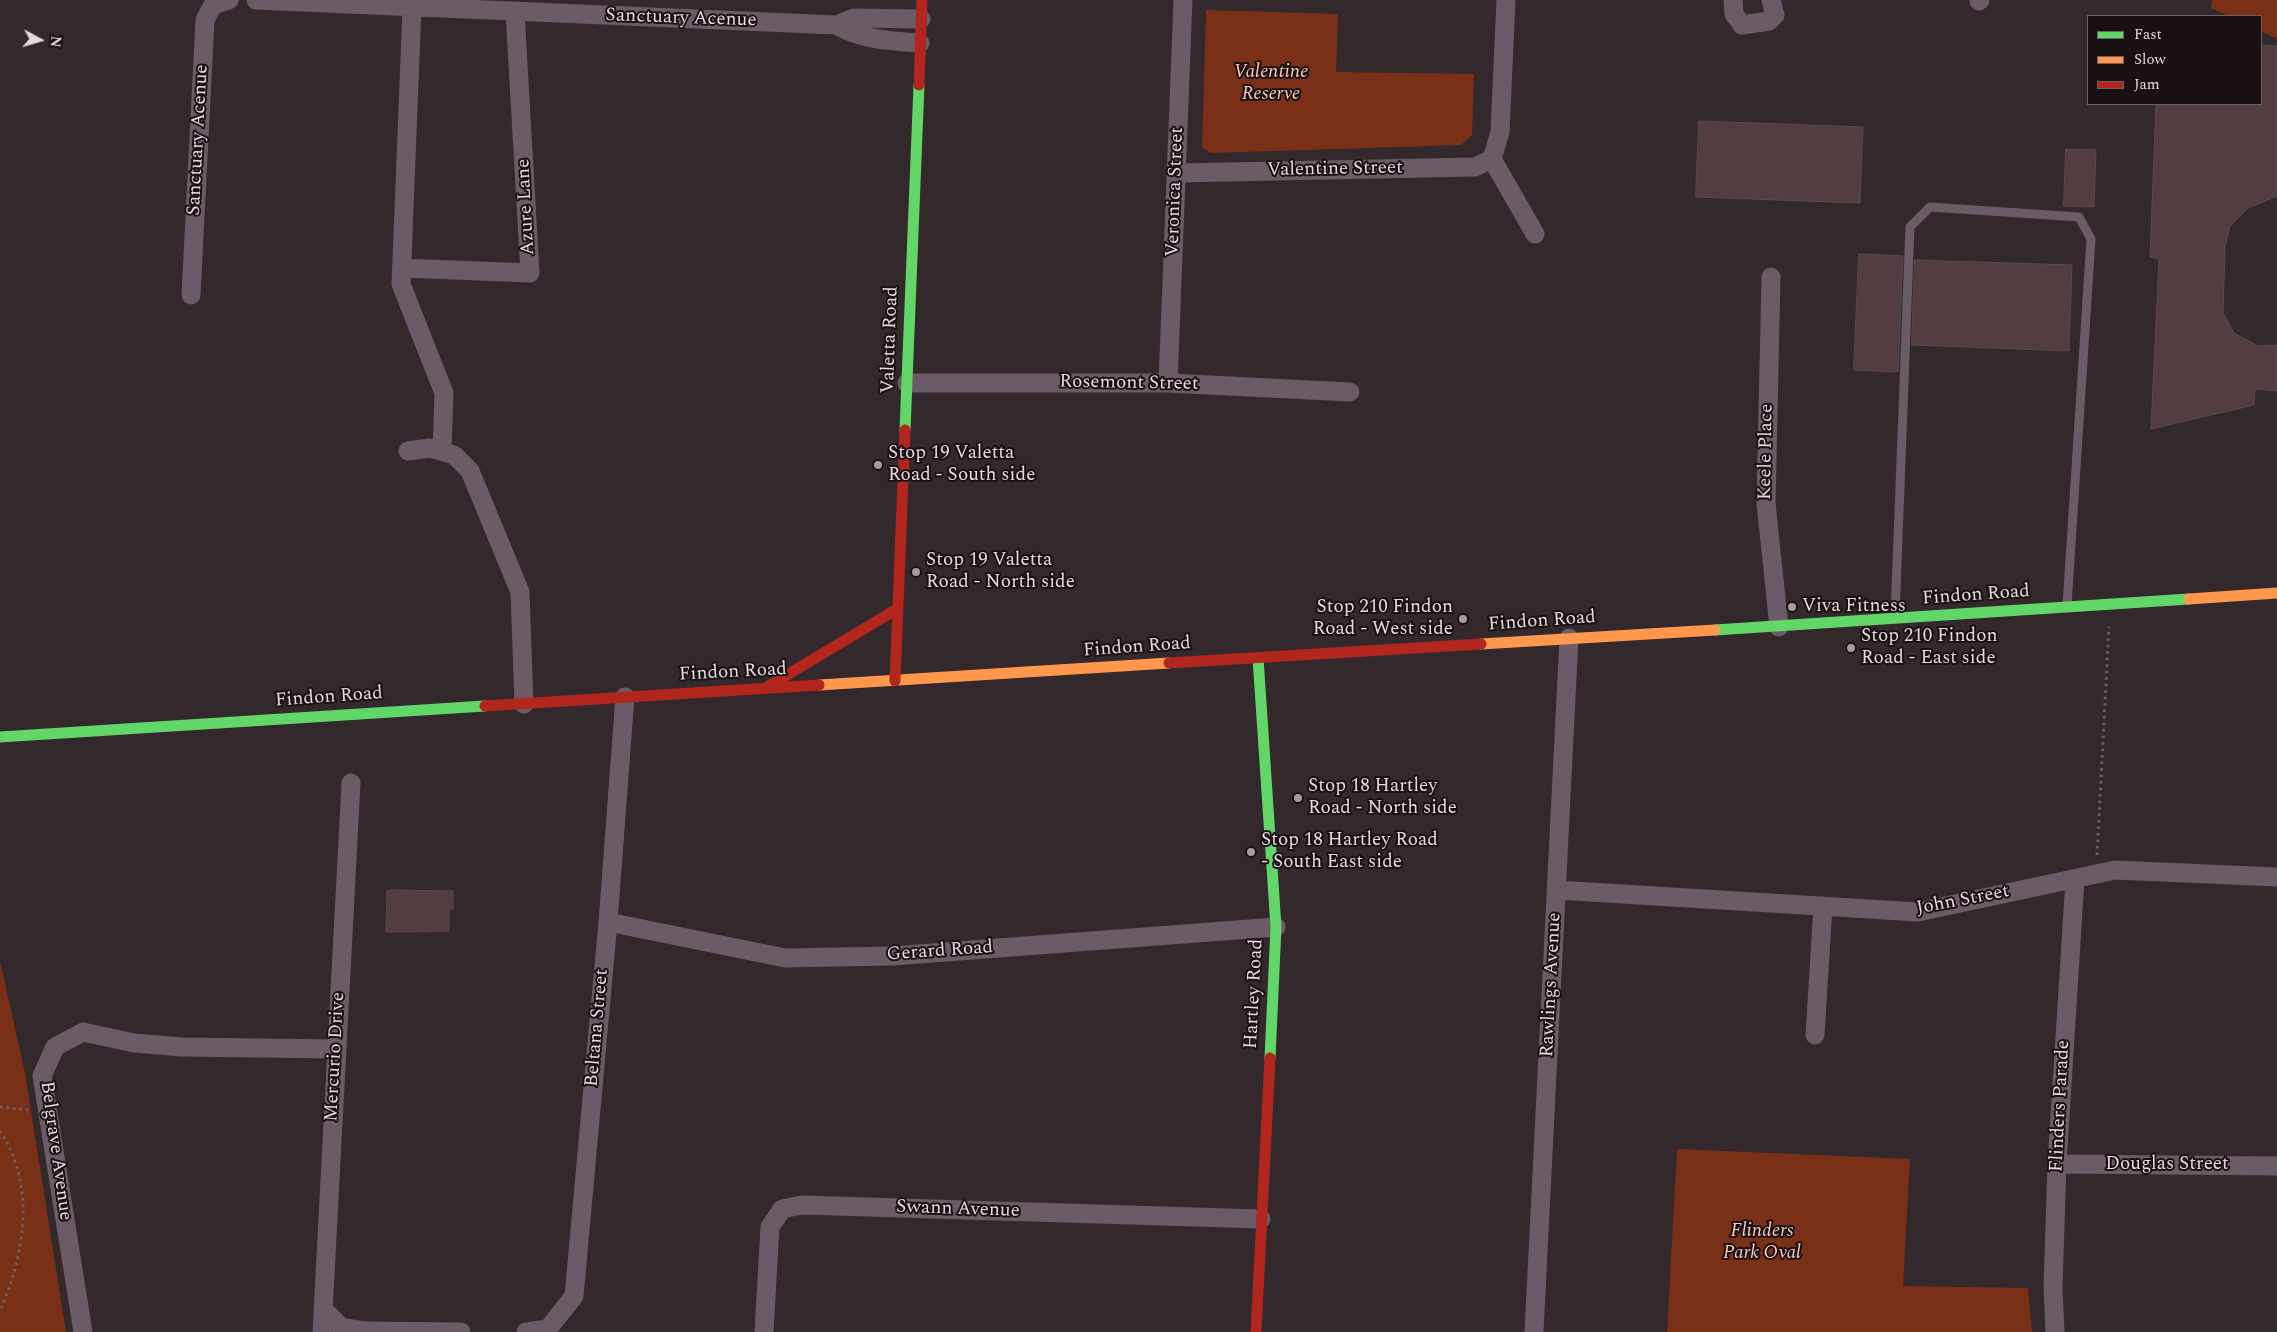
<!DOCTYPE html>
<style>
body{margin:0}
#map{position:relative;width:2277px;height:1332px;overflow:hidden;background:#33282c;font-family:Spectral,serif}
canvas{display:block}
.legend{position:absolute;left:2087px;top:15px;width:175px;height:90px;box-sizing:border-box;background:#191013;border:1px solid #6c6064;margin:0;padding:6px 9px;list-style:none;font-size:15px;color:#e8d9de}
.legend li{display:flex;align-items:center;gap:10px;height:25px}
.legend b{width:25px;border:1px solid #6c6064}
.north{position:absolute;left:15px;top:15px;width:50px;height:50px;-webkit-text-stroke:4px #191013;paint-order:stroke;rotate:96deg;font-size:14px;font-weight:700;line-height:20px;text-align:center;color:#e8d9de}
.north::after{content:'';display:block;margin:auto;width:18px;height:22px;background:#e8d9de;clip-path:polygon(50% 0,100% 100%,50% 72%,0 100%)}
</style>
<div id="map">
<canvas width="2277" height="1332"></canvas>
<ul class="legend">
<li><b style="height:6px;background:#63d668"></b>Fast</li>
<li><b style="height:6px;background:#ff974d"></b>Slow</li>
<li><b style="height:6px;background:#b3261e"></b>Jam</li>
</ul>
<div class="north">N</div>
</div>
<script>
const g = document.querySelector('canvas').getContext('2d');
g.lineJoin = 'round';
function paint(path, color) { g.fillStyle = color; g.fill(path, 'evenodd'); }
function trace(path, color, width, dash) { g.strokeStyle = color; g.lineWidth = width; g.lineCap = dash ? 'butt' : 'round'; g.setLineDash(dash || []); g.stroke(path); }
function write(font, color, halo, rows, align = 'center') {
  g.font = font + ' Spectral,serif'; g.lineWidth = 4; g.setLineDash([]); g.textBaseline = 'middle'; g.strokeStyle = halo; g.fillStyle = color; for (const [text, x, y, turn = 0] of rows) {
    g.save(); g.translate(x, y); g.rotate((+turn || 0) * Math.PI / 180); g.textAlign = isNaN(turn) ? turn : align; if (halo) g.strokeText(text, 0, 0); g.fillText(text, 0, 0); g.restore();
  }
}
paint(new Path2D(`
 M2212,0h65v39l-16,-8v-15h-32l-18,-8z
 M1206,10l132,4 -2,58 138,2 -2,61 -11,10 -250,8 -9,-6z
 M0,961l25,112 41,259h-66z
 M1677,1149l233,10 -7,127 125,2 4,44h-365z`), '#793017');
const building = new Path2D(`
 M2261,45l16,1v150l-29,12 -18,18 -5,21 -2,66 11,20 24,13 19,-1v46l-22,-2 -1,16 -103,24 8,-170 -9,-2 6,-153h105z
 M1699,121l164,6 -3,76 -164,-6z
 M2066,149l30,1 -2,57 -30,-1z
 M1859,254l44,2 -5,116 -44,-2z
 M1915,260l157,5 -3,86 -157,-6z
 M392,890l61,1v18h-4v22l-63,1 1,-41z`);
paint(building, '#533d41');
trace(building, '#574c4f', 1);
trace(new Path2D(`
 M2097,855l12,-228
 M0,1107l28,3
 M0,1131c36,55 25,122 0,180`), '#6c6068', 3, [2.5, 4]);
trace(new Path2D(`
 M1895,616l15,-389 20,-20 149,10 12,22 -24,366`), '#6a5b67', 9);
trace(new Path2D(`
 M256,0l580,25 18,-7 67,1
 M1506,0l-6,132 -8,27 43,75
 M1733,0l1,14 8,11 27,-4 6,-6 -4,-15
 M1979,1l1,-1
 M412,8l-11,276 43,109 -2,58
 M836,25c26,15 54,16 84,18
 M1177,173l298,-6 17,-8
 M402,268l128,5 -15,-261
 M1771,277l-5,226 13,124
 M191,295l14,-275 8,-15 16,-5
 M907,383h261l182,9
 M1168,383l15,-383
 M408,451l22,-3 24,7 16,16 50,121 4,112
 M1557,890l361,22 197,-42 162,7
 M608,922l177,36 108,-2 383,-29
 M1815,1035l8,-129
 M2057,1164l220,2
 M325,1311l16,16 24,4 96,1
 M83,1332l-41,-256 13,-29 28,-15 51,11 48,4 155,2
 M322,1332l29,-549
 M526,1332l22,-3 26,-33 34,-374 17,-225
 M764,1332l6,-105 12,-18 20,-4 459,14
 M1534,1332l35,-694
 M2055,1332l-2,-45 4,-123 18,-285`), '#6a5b67', 19);
trace(new Path2D(`
 M905,430l14,-345
 M1715,630l474,-31
 M1258,658l18,269 -6,131
 M0,737l485,-31`), '#63d668', 11);
trace(new Path2D(`
 M2189,599l88,-6
 M1481,644l234,-14
 M819,685l350,-22`), '#ff974d', 11);
trace(new Path2D(`
 M919,85l3,-85
 M1169,663l312,-19
 M895,681l10,-251
 M767,687l130,-78
 M485,706l334,-21
 M1256,1332l14,-274`), '#b3261e', 11);
for (const [x, y, r, color] of [
 [878,465,5,"#a99ba0"],
 [916,572,5,"#a99ba0"],
 [1792,607,5,"#a99ba0"],
 [1463,619,5,"#a99ba0"],
 [1851,648,5,"#a99ba0"],
 [1298,798,5,"#a99ba0"],
 [1251,852,5,"#a99ba0"]
]) { const dot = new Path2D(); dot.arc(x, y, r, 0, 2 * Math.PI); g.fillStyle = color; g.fill(dot); trace(dot, '#191013', 2); }
write('19px', '#e8d9de', '#191013', [
 ["Sanctuary Acenue",681,19,2],
 ["Sanctuary Acenue",199,140,-87],
 ["Valentine Street",1335,170,-1],
 ["Veronica Street",1176,192,-88],
 ["Azure Lane",527,207,-93],
 ["Valetta Road",891,340,-88],
 ["Rosemont Street",1129,384,1],
 ["Keele Place",1767,452,-89],
 ["Findon Road",1976,596,-4],
 ["Findon Road",1542,622,-4],
 ["Findon Road",1137,648,-4],
 ["Findon Road",733,673,-3],
 ["Findon Road",329,698,-4],
 ["John Street",1963,901,-11],
 ["Gerard Road",940,952,-4],
 ["Rawlings Avenue",1552,985,-87],
 ["Hartley Road",1255,994,-87],
 ["Beltana Street",598,1028,-85],
 ["Mercurio Drive",336,1057,-87],
 ["Flinders Parade",2061,1106,-87],
 ["Belgrave Avenue",55,1151,82],
 ["Douglas Street",2167,1165],
 ["Swann Avenue",958,1210,2]
]);
write('italic 19px', '#fecbbb', '#191013', [
 ["Valentine",1271,73],
 ["Reserve",1271,95],
 ["Flinders",1762,1232],
 ["Park Oval",1762,1254]
]);
write('19px', '#e8d9de', '#191013', [
 ["Stop 19 Valetta",888,454],
 ["Road - South side",888,476],
 ["Stop 19 Valetta",926,561],
 ["Road - North side",926,583],
 ["Viva Fitness",1802,607],
 ["Stop 210 Findon",1453,608,"right"],
 ["Road - West side",1453,630,"right"],
 ["Stop 210 Findon",1861,637],
 ["Road - East side",1861,659],
 ["Stop 18 Hartley",1308,787],
 ["Road - North side",1308,809],
 ["Stop 18 Hartley Road",1261,841],
 ["- South East side",1261,863]
], 'left');
</script>
